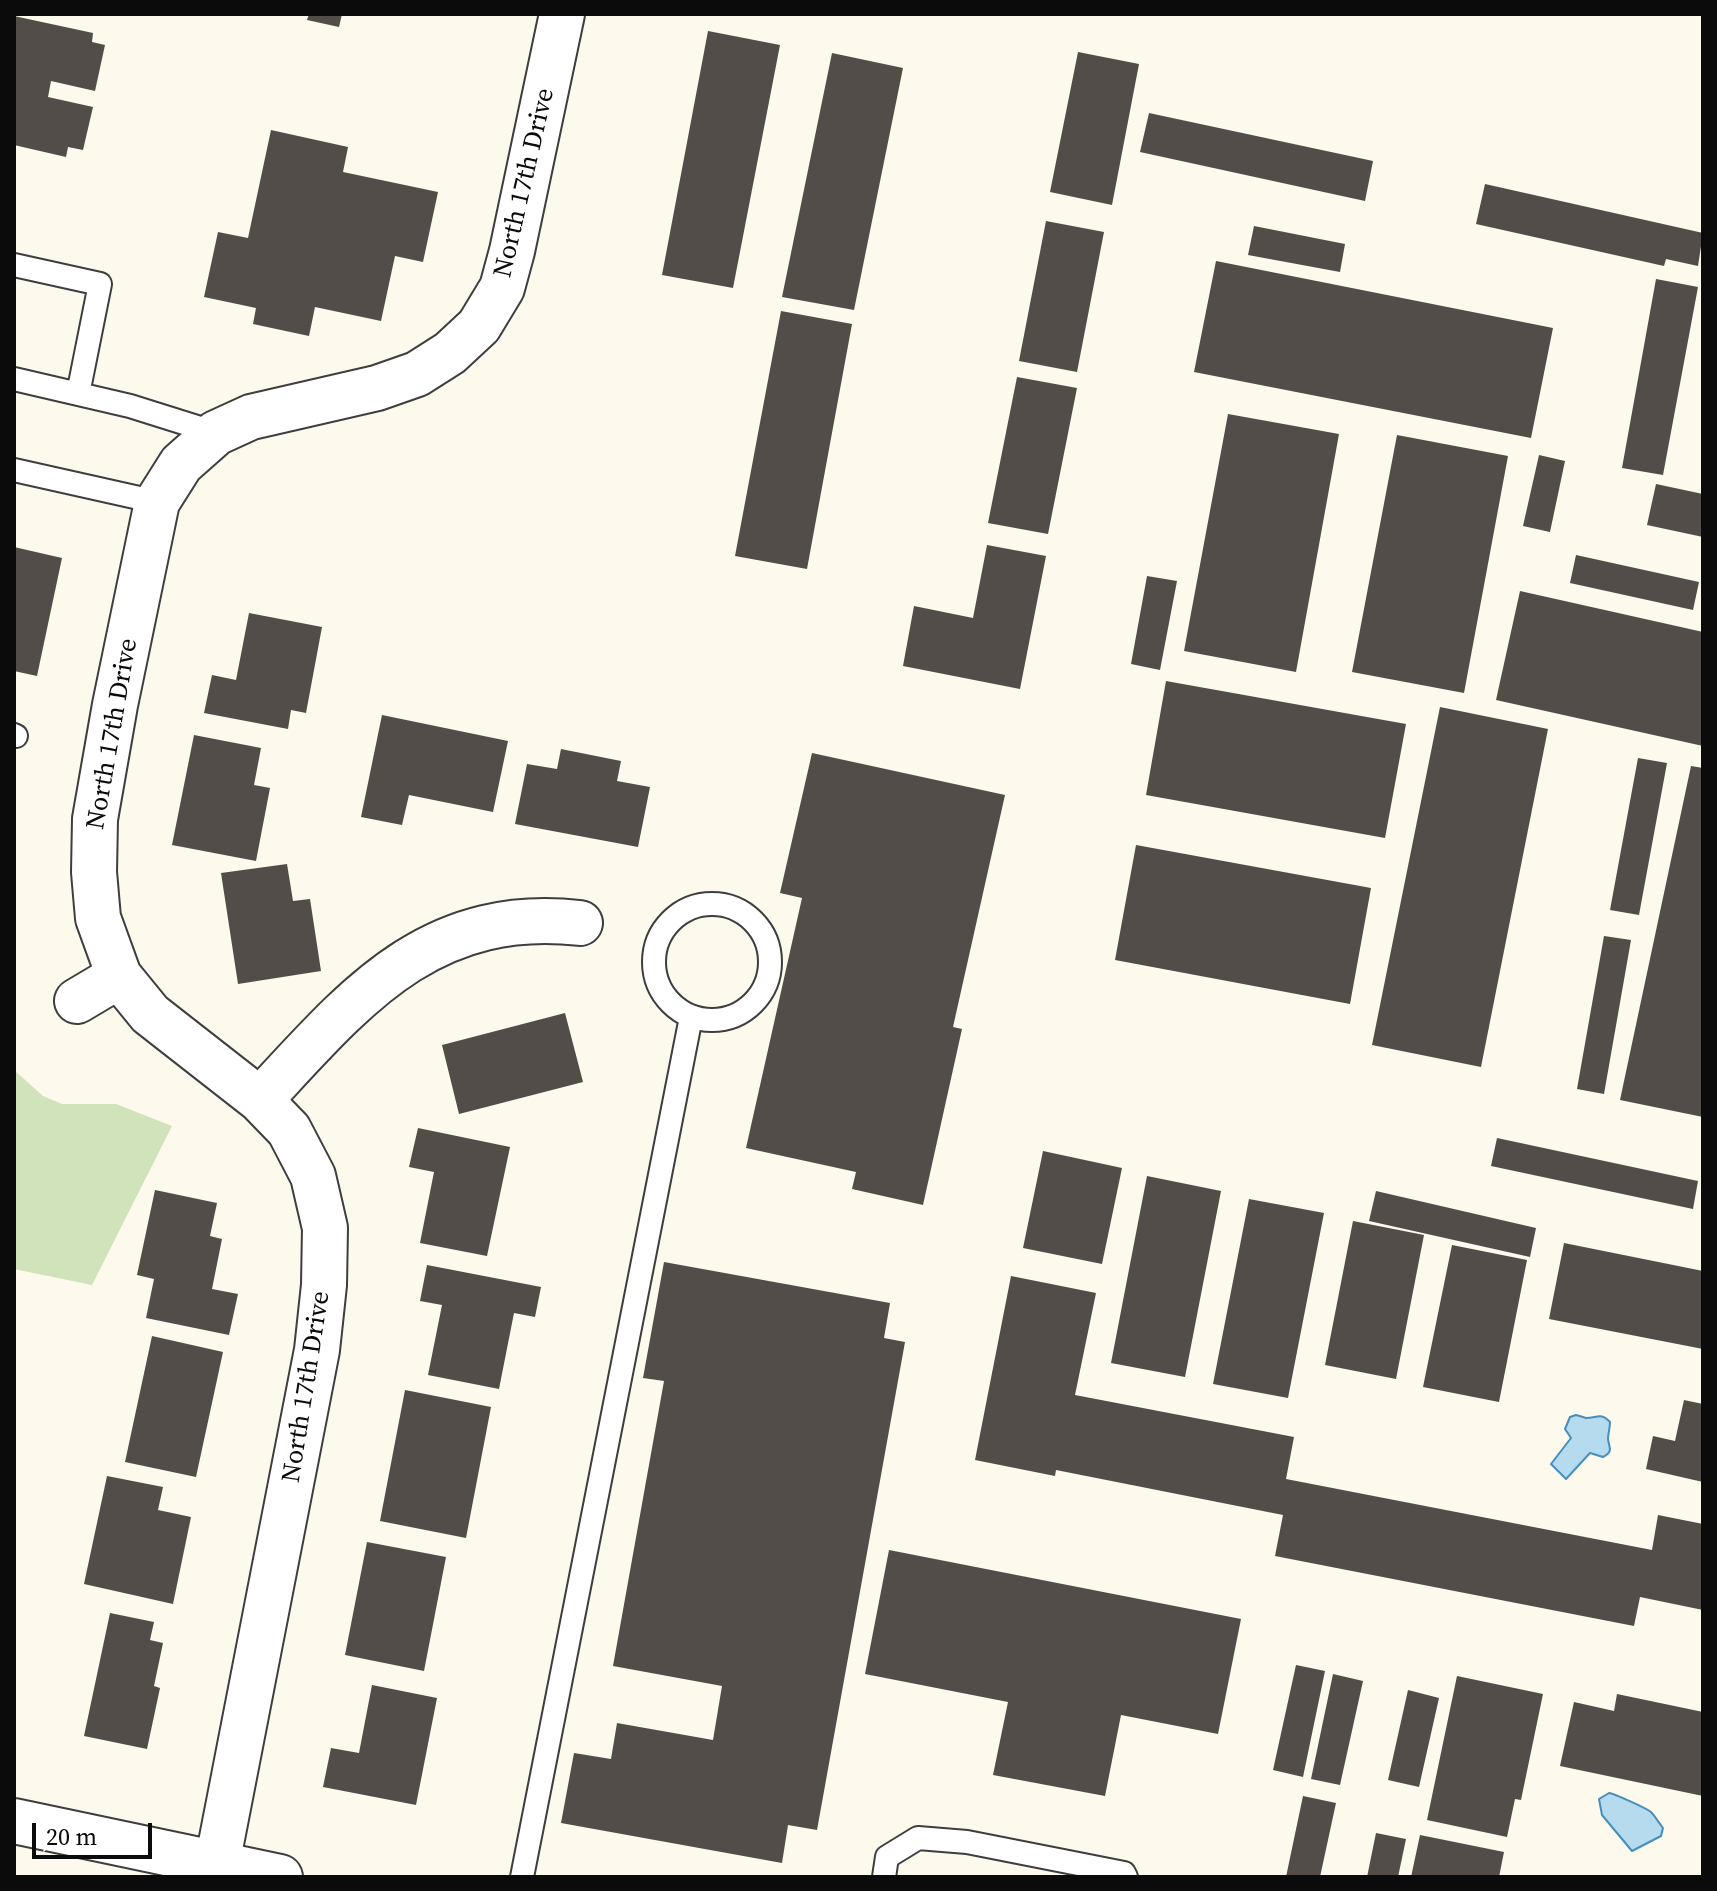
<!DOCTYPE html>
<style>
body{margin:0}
#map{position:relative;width:1717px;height:1891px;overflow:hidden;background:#fdf9ec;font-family:"Source Serif 4",serif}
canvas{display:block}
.frame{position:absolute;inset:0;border:16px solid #0b0b0b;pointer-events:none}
.scale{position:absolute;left:32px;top:1823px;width:120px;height:36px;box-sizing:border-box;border:4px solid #0b0b0b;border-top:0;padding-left:10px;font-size:24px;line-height:28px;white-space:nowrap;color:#0b0b0b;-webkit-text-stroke:6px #fff;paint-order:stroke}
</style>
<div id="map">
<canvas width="1717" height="1891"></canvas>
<div class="frame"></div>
<div class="scale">20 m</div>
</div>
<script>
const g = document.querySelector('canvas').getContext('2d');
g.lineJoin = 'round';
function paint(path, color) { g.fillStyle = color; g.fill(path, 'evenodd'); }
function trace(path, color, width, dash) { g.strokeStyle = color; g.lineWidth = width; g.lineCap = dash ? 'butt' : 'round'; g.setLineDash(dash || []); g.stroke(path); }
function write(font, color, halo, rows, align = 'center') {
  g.font = font + ' "Source Serif 4",serif'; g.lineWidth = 8; g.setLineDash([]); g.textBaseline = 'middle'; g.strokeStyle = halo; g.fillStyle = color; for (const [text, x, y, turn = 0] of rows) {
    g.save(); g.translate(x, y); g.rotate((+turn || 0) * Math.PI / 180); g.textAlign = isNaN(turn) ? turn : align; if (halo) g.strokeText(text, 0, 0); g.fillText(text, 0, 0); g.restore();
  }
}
paint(new Path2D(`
 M14,1070l29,26 19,8h54l56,22 -80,159 -78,-16z`), '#d0e3ba');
const water = new Path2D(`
 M1576,1415c4,1 7,2 10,3 11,0 15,-6 24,4 0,6 -2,12 -2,17 1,9 6,12 -5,18l-13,-4 -24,26 -15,-15 20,-26 -6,-9 5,-12z
 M1609,1793c6,1 37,15 42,19 4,4 8,11 12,16l-2,8 -29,15 -30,-36 -3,-16z`);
paint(water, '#b6daee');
trace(water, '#468fbd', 2);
paint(new Path2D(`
 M309,14h33l-3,13 -32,-7z
 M14,16l79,17 -1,9 13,3 -10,46 -44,-10 -3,16 45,10 -10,43 -15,-3 -2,10 -52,-12z
 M708,31l72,14 -47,243 -71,-13z
 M1078,52l61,12 -27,141 -62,-13z
 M832,53l71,15 -49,242 -72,-13z
 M1149,113l224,48 -8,40 -225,-49z
 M271,130l77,17 -5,25 95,20 -15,70 -28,-6 -14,65 -66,-14 -6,29 -56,-12 3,-16 -52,-11 14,-65 30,6z
 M1485,184l218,49 -5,33 -32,-7 -2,7 -188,-42z
 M1046,221l58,11 -27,140 -58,-11z
 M1254,226l91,18 -5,28 -92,-17z
 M1216,261l337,67 -22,110 -337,-66z
 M1656,279l42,8 -35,188 -41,-7z
 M781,311l71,13 -45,245 -72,-13z
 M1017,377l60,11 -29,146 -60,-11z
 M1228,414l111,20 -43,238 -112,-21z
 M1397,435l111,21 -44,237 -112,-21z
 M1539,455l26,6 -15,71 -27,-6z
 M1656,484l47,10v43l-56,-12z
 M987,545l59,11 -26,133 -117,-23 11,-60 59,12z
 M14,547l48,11 -25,118 -23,-5z
 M1576,555l123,27 -6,28 -123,-27z
 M1147,576l30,5 -17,89 -29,-6z
 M1520,591l183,41v114l-207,-46z
 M249,613l73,14 -16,86 -15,-3 -3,19 -84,-16 8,-38 24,5z
 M1166,681l240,43 -21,114 -239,-43z
 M1440,707l108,22 -67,338 -109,-22z
 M382,715l126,26 -15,71 -84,-17 -7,30 -41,-8z
 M194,735l67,13 -7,37 16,3 -14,73 -84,-16z
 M561,749l60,12 -4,20 33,6 -12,60 -123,-23 12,-60 30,5z
 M812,753l193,42 -52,232 9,2 -39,176 -71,-16 4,-17 -110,-24 56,-250 -22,-5z
 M1638,758l29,5 -28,152 -29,-5z
 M1691,766l12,2v349l-83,-17z
 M1136,845l235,43 -21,116 -235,-44z
 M287,864l6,37 17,-2 11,72 -83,13 -17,-111z
 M1604,936l27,4 -27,154 -27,-5z
 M565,1013l18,69 -124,32 -17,-69z
 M418,1128l92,19 -23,109 -67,-13 14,-71 -25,-5z
 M1497,1138l201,43 -5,28 -202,-43z
 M1043,1151l79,17 -20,96 -79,-16z
 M1147,1176l74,15 -36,186 -74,-14z
 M155,1190l62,13 -7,33 12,3 -10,50 26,5 -9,41 -83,-17 8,-39 -17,-4z
 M1376,1191l160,37 -6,29 -161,-36z
 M1249,1199l75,14 -36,185 -75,-14z
 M1353,1221l71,14 -28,144 -71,-14z
 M1564,1243l139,28v78l-154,-30z
 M1452,1245l75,15 -28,142 -76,-15z
 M664,1262l226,41 -6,35 21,4 -88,488 -29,-5 -6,38 -221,-40 13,-70 37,6 6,-36 96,17 9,-54 -109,-20 51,-285 -21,-3z
 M427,1265l114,22 -6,30 -21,-4 -15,76 -71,-14 14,-70 -22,-4z
 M1011,1276l85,17 -21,102 219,42 -8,42 366,71 6,-35 45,9v86l-63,-13 -6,29 -359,-70 8,-41 -227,-45 -1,6 -80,-16z
 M152,1336l71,16 -27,125 -71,-15z
 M405,1390l86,17 -25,131 -86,-17z
 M1684,1400l19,4v78l-57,-13 7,-33 22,5z
 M107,1476l56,11 -5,23 33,7 -18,87 -89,-20z
 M367,1542l79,15 -22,114 -79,-16z
 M889,1550l352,69 -23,115 -97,-19 -16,81 -112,-21 15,-73 -143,-28z
 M110,1613l44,9 -4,18 13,3 -9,43 6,2 -13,61 -63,-13z
 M1296,1665l29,6 -22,106 -30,-7z
 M1333,1674l30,7 -23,104 -29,-6z
 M1457,1676l86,18 -22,106 -6,-1 -8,38 -80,-17z
 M372,1685l65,13 -21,107 -93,-18 8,-39 28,5z
 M1408,1690l31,8 -20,89 -31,-7z
 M1617,1694l86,18v84l-143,-30 14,-64 40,9z
 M1303,1796l33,7 -16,74h-34z
 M1376,1833l30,6 -8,38h-31z
 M1420,1835l84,17 -5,25h-88z`), '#534d49');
const service = new Path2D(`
 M14,265l86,19 -22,110
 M14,379l116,27 86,27
 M14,470l143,32
 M14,735l2,1
 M654 962a58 58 0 1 1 116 0a58 58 0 1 1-116 0Z
 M522,1877l169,-860
 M884,1877l3,-20 31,-19 49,4 157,31 2,4`);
const minor = new Path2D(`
 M77,1001l42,-25
 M260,1100c94,-101 168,-194 320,-177
 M14,1821l266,56
 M217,1864l100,-514 7,-65 1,-57 -12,-52 -24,-46 -29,-30 -110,-86 -31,-38 -21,-58 -4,-46 1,-53 20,-114 42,-203 24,-38 35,-31 35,-16 126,-29 40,-14 33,-21 29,-27 23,-38 10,-37 50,-237`);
trace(service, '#3e3e3e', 26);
trace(minor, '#3e3e3e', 48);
trace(service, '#fff', 22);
trace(minor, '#fff', 44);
write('26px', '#0b0b0b', '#fff', [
 ["North 17th Drive",525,183,-77],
 ["North 17th Drive",113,734,-80],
 ["North 17th Drive",307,1387,-81]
]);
</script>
